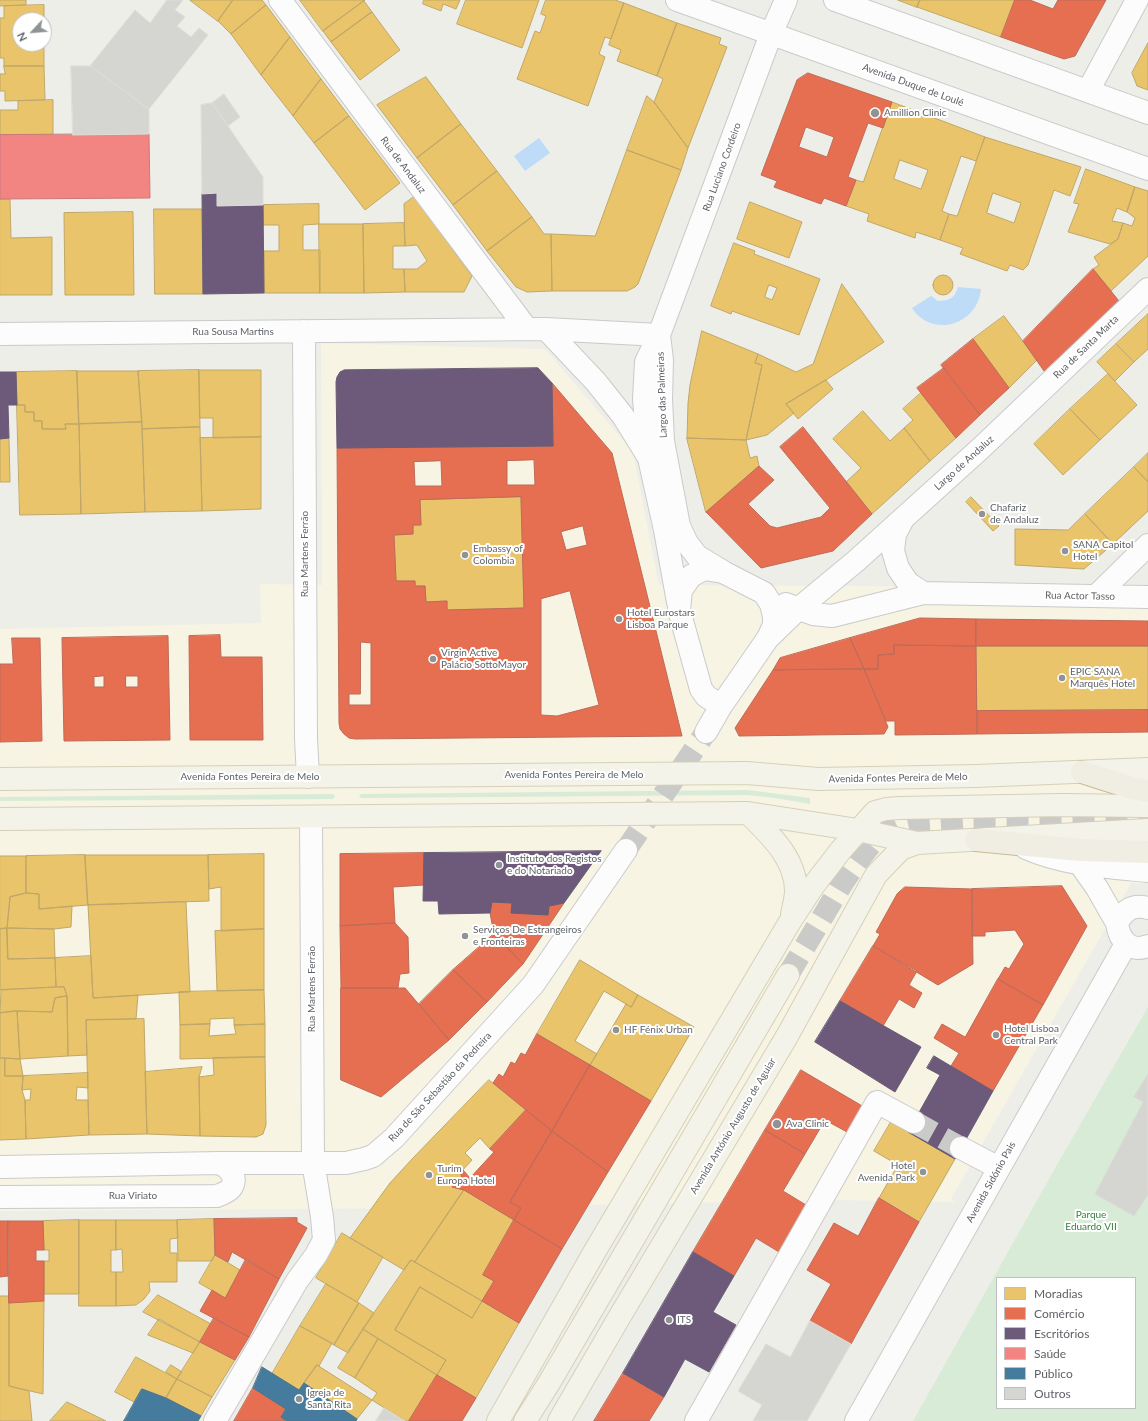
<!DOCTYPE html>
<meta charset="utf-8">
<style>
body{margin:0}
#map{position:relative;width:1148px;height:1421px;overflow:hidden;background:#eeeee9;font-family:Lato,sans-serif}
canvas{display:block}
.legend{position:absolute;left:996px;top:1277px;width:140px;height:132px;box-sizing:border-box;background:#fff;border:1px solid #bfc0c2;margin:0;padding:5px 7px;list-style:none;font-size:12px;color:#5e6267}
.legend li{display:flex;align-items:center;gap:8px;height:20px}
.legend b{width:20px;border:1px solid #bfc0c2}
.north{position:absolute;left:12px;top:12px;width:40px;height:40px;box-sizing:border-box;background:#fff;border:1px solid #bfc0c2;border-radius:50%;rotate:244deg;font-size:11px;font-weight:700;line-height:16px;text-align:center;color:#5e6267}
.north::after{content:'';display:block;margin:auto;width:14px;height:18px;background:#909394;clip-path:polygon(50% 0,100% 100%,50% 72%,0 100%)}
</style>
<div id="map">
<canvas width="1148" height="1421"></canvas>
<ul class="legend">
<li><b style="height:11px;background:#e9c46a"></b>Moradias</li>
<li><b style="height:11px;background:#e76f51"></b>Comércio</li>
<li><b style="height:11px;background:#6d597a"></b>Escritórios</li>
<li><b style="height:11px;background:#f28482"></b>Saúde</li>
<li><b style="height:11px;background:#457b9d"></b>Público</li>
<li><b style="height:11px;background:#d5d5d2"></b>Outros</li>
</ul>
<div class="north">N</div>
</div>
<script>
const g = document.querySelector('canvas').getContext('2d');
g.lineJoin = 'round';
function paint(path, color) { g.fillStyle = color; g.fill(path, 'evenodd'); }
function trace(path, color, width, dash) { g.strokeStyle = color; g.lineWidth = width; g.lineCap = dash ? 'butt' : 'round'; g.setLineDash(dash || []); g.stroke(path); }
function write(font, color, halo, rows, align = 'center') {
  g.font = font + ' Lato,sans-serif'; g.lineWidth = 4; g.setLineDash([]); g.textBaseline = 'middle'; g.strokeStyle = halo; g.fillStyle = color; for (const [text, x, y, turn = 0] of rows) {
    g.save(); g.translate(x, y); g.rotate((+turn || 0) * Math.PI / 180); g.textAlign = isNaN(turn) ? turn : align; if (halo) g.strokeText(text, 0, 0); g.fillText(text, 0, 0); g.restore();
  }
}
paint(new Path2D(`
 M321,343l224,6 88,103 26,133 489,3v295h-17l-180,316 4,3 -123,-2 -380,8 -452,3v-582l261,-6 -1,-39 62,1z`), '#f7f4e4');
paint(new Path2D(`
 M748,790l62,8v6l-35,-6 -27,-3 -387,3 -2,-2 2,-2z
 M333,794l2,2 -2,3 -333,2v-4z
 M1148,1007v414h-235l141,-251zM997,1278h138v130h-138z`), '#d7ebd6');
paint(new Path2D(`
 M539,138l11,15 -25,18 -11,-15z
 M958,287l23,2c-3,36 -49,50 -69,19l19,-12 7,5c11,0 17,-3 20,-14z`), '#bedbf8');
const homes = new Path2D(`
 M0,0h26v5l-26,1z
 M190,0h43l-15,21z
 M233,0h29l4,5 -35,29 -13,-13z
 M300,0h65l-42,31z
 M424,0h36l-4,9 -13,-5 -2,7 -18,-7z
 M466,0h73l-17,48 -65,-24z
 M546,0h69l9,3 -13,36 -6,-2 -6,17 6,3 -17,49 -71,-27 18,-48 5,2 6,-17 -5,-2z
 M898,0h22l-3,7z
 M920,0h95l-14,37 -84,-30z
 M364,1l8,11 -41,30 -8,-11z
 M624,3l53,20 -20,53 -40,-15 4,-11 -12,-5z
 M44,5v15h-24v24h24v22h-40v-8h-4v-40h4v-12z
 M266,5l24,32 -29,38 -30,-41z
 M372,12l28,38 -40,30 -29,-38z
 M677,23l44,15 -2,6 8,3 -39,101 -34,-46 9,-23 -6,-3z
 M290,37l31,42 -28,37 -32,-41z
 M1148,43v47l-11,-4 -5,-13z
 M4,66h40l1,34 -40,1v-10h-5v-17h5z
 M426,77l35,47 -44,34 -40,-53z
 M321,79l28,37 -35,27 -21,-27z
 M647,96l7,6 34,46 -7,22 -54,-20z
 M53,100v35h-53v-25h18v-9z
 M892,102l93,35 -9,24 -15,-5 -19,55 7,3 -9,26 -24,-8 -1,6 -48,-17 2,-7 -23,-8 10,-26 7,2zM900,160l28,10 -7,19 -27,-10z
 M349,116l51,67 -35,27 -51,-67z
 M461,124l36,47 -44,34 -36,-47z
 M985,137l96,30 -11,29 -16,-6 -26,75 -5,5 -13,-5 -3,6 -47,-17 3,-6 -23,-8 9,-26 8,2zM993,193l28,10 -7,20 -27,-10z
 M627,150l54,20 -43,114 -3,3 -8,4h-75l-1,-57 44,2z
 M1086,169l49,18 -8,25 -10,-4 -5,13 11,2 -5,16 -8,5 -42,-12 11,-28 -5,-1z
 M497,171l35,46 -45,34 -34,-46z
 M1135,187l13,4v65l-37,35 -18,-22 6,-4 -5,-8 24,-18 5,-16 9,3 3,-8 -8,-6z
 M414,197l58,79 -8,16h-59l-1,-23h13l10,-8 -10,-16 -12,1 -1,-42z
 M0,199h10l1,39 41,-1v58h-52z
 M750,202l52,20 -13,36 -52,-19z
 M319,204v20l-16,1v25h17v43h-56v-42h15v-26h-16v-20z
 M154,209h48l1,85h-48z
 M133,212l1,83h-69l-1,-82z
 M532,217l12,17h7l1,57 -25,1 -11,-5 -29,-36z
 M404,223l1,23h-12v23h11l1,23 -41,1 -1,-69z
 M319,224h44l1,69h-44z
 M734,243l21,8 -1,3 66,25 -21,56 -67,-24 -1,3 -20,-8zM769,285l8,3 -5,12 -7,-3z
 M933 285a10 10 0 1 1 20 0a10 10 0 1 1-20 0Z
 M842,284l42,58 -58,38 -40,24 8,9 -27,22 -21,5 16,-75 -7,-2 3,-9 38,18 17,-8z
 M1148,314v35l-14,13 -18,-18z
 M1004,316l33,44 -28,28 -36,-49z
 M702,331l56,23 -3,9 7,2 -16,75 -59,-2 1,-35 2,-18z
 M1116,344l18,18 -19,19 -18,-19z
 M199,370h62v67l-48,1v-20h-13z
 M199,370l1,57 -58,2 -4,-58z
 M77,371h61l4,51 -63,2z
 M77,371l2,53h-14l1,5h-24v-8h-8v-9h-9v-7h-8l-1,-33z
 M1108,374l29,31 -37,35 -30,-31z
 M826,380l7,9 -35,30 -12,-15z
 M921,393l35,45 -26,23 -26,-33 9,-8 -10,-11z
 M17,405h8v7h9v9h8v8h24l-1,-5h14l2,90 -61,1z
 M1070,409l30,31 -37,35 -29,-31z
 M863,411l27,30 14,-13 26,33 -58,53 -26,-32 15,-14 -28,-29z
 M142,422l3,90 -64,2 -2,-90z
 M200,427l2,84 -57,1 -3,-83z
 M261,437v72l-59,2 -2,-73z
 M9,438l1,44h-10v-43z
 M687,438l59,2 4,18 7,-2 2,10 -53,46z
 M1148,453v29l-14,-15z
 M1134,467l14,15v29l-35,33 -28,-30z
 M521,497l3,111 -77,2v-9l-21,1 -1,-16h-10v-5h-19l-2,-46 19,-1v-9h8l-1,-25z
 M971,497l28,29 -6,5 -27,-29z
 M1085,514l28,30 -29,25 -69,-4v-36l53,1z
 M976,646h172v64l-171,1z
 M264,854v75l-43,2v-44l-12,2 -1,-34z
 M85,855h123l1,46 -121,4z
 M85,855l3,50 -49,4v-15l-13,-1v-37z
 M0,856h26v37l-16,4 -3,31 -7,1z
 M26,893l13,1v15l33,-3 -1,21 -17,2 -47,-1 3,-31z
 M186,902l4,90 -97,6 -5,-93z
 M7,928l47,1 1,29 -47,1z
 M7,928l1,31 47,-1 1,29 -56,3v-61z
 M264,929v61l-47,1 -2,-60z
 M91,956l2,42 45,-3 -2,24 -50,1 1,35 -19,1 -1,-60 -3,-9h-8l-1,-29z
 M580,960l58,35 -7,12 -27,-16 -29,50 22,13 -7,11 -53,-31z
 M64,987l3,9 -12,2 -3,14 -35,-1 -17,2 1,-23z
 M264,990l1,34 -31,1v-7l-24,1v5l-30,1 -1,-33z
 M638,995l56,32 -43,74 -61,-36 36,-61 5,3z
 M67,996l1,60 -48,3 -3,-48 35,1 3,-14z
 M17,1011l3,48 -20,-1v-45z
 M144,1019l3,115 -58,1 -3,-115z
 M210,1024l-1,12 27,-2 -2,-9 31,-1v33l-85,2v-34z
 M265,1057l1,68 -3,9 -7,3 -56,-1 -1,-59 15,-2 -1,-17z
 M0,1058h5v18h18l-1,14 3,10 1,39 -26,1z
 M5,1058l15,1 3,17h-18z
 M202,1067l-3,10 1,59 -53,-2 -2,-62z
 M88,1073v15l-11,-1 -1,13h12l1,35 -63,4 -1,-39h5l1,-11 -9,1 1,-14z
 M489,1080l37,30 -36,39 -10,-11 -15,15 7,7 -12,13 2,3 -10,11 12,3 -49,72 -4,-2 -7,10 -54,-32 40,-55 23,-25z
 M891,1122l64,37 -36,63 -40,-24 19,-33 -24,-14z
 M464,1190l50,30 -31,55 11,6 -12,20 -67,-39z
 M214,1219l1,36 -3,6h-34l-1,-41z
 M79,1220h37v30h-5v22h5v34h-37z
 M79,1220v74h-35v-33h5v-11h-5l-1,-29z
 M116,1220h61l1,18 -8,1v14h7v29h-28l1,9 -6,8 -8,6 -20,1v-34h7l-1,-23 -6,1z
 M342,1233l41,24 -26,45 -41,-24z
 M215,1255l25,15 -15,28 -26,-15z
 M411,1260l71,41 -10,17 -52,-31 -25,43 51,30 -9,15 -74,-46z
 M326,1284l33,19 -25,42 -34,-19z
 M420,1287l52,31 10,-17 37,22 -43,75 -39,-23 9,-15 -51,-30z
 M158,1295l53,29 -11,18 -57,-30z
 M0,1296h9v90l20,5 3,30h-32z
 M44,1301l-1,93 -34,-8v-83z
 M359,1303l15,10 -26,40 -14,-8z
 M159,1319l41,23 -7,11 -45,-18z
 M300,1326l32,17 -13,23 -2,-1 -18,25 -27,-16z
 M363,1329l15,10 -23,39 -17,-10z
 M378,1339l59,36 -28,46h-4l-33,-21 5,-7 -22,-15z
 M200,1342l35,18 -23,37 -35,-18z
 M136,1357l41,22 -11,19 -24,-9 -8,13 -19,-10z
 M171,1365l11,7 -5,7 -11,-7z
 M317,1365l55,35 -15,19 -53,-36z
 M177,1379l35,18 -11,19 -35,-18z
 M67,1402l39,19h-56z`);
paint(homes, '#e9c46a');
trace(homes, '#bfa769', 1);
const shops = new Path2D(`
 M1015,0h15l23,9 5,-9h48l-31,56 -11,3 -63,-22z
 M808,73l84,29 -9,26 -15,-5 -20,54 8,3 -10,26 -22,-8 -3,6 -47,-17 3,-6 -16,-6 36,-95zM806,127l28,10 -7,20 -28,-10z
 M1093,269l26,32 -75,70 -21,-30z
 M973,339l36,49 -29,27 -39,-50z
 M944,368l36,47 -24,23 -39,-50z
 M552,383l60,70 70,283 -327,3 -6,-1 -5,-4 -4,-5 -1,-6 -2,-275 216,-2zM534,460l1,25h-28v-24zM441,461l1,25h-27l-1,-24zM521,497l3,111 -77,2v-9l-21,1 -1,-16h-10v-5h-19l-2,-46 19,-1v-9h8l-1,-25zM583,526l4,19 -21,5 -5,-18zM570,591l29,114 -42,11 -16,-1v-116zM361,642l10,1v62h-22v-11h11z
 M803,427l69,87 -39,37 -72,17 -55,-56 53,-46 15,14 -26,24 22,22 7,2 44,-11 9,-9 -50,-61z
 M920,618l56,1v27l-82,-1v9l-16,1v14h-14l-14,-31z
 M976,619l172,2v25h-172z
 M220,635l1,22h41l1,83h-73l-1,-104z
 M168,636l2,104 -106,1 -2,-103zM104,676v11h-10v-10zM126,676h12v11h-12z
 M12,638h28l2,103 -42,1v-78h13z
 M850,638l14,31 -91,1 7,-12z
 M894,645l82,1 1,88 -82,1v-14h-9l-22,-52h14v-14l16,-1z
 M864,669l24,58 -4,7 -145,2 -4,-8 38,-58z
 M1148,710v22l-171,2v-23z
 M424,853v32l-31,2 2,36 -55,3v-72z
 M1062,886l25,40 -44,79 -45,-26 7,-12 4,2 15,-25 -9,-14 -30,2v4h-13v-47z
 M905,887l67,2 1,75 -35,21 -65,-39 7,-12 -4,-2 21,-38z
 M492,902l20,1 -1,10 37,2 1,-9 15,-3 -41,61 -29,-30 -4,-21z
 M395,923l13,14 1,36 -9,1 -2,14h-57l-1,-62z
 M494,934l29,30 -36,38 -34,-32z
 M873,946l44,25 -8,14 13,8 -8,15 -15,-9 -16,27 -43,-25z
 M453,970l34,32 -38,38 -30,-36z
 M998,979l45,26 -50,86 -42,-25 8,-13 -25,-15 8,-14 23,13z
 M341,988h64l44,52 -68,57 -40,-17z
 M537,1034l53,31 -38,66 -59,-48 6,-9 4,3 8,-15 4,2 6,-11 4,2z
 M590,1065l61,36 -43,71 -56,-41z
 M801,1070l63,37 -15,26 -24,-13 -20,34 -40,-24z
 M526,1110l26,21 -42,71 11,6 -7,12 -50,-30 -12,-3 10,-11 -2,-3 3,-3 7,8 24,-26 -4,-3z
 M765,1130l40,24 -22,37 23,14 -27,47 -23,-14 -22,38 -41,-24z
 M552,1131l56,41 -46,77 -48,-29 7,-12 -11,-6z
 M879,1198l40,24 -68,122 -41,-23 21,-37 -24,-14 27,-47 24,13z
 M297,1218v4l10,6 -28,51 -47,-27 -4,10 -13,-7 -1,-36z
 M514,1220l48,29 -43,74 -37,-22 12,-20 -11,-6z
 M0,1221h8v55l-8,1z
 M8,1221h35l1,29h-8v11h8v40l-35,2z
 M246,1259l33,20 -30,58 -49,-26 12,-21 13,8z
 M214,1318l35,19 -14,23 -35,-18z
 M623,1373l41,24 -15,24h-55z
 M437,1375l39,23 -14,23h-53z
 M253,1388l33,21 -5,8 6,4h-53z`);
paint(shops, '#e76f51');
trace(shops, '#be6b58', 1);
const offices = new Path2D(`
 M217,193v13l46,-1 1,88 -61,1 -1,-100z
 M538,368l14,15 1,63 -216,2 -1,-66 1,-5 3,-5 4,-2z
 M0,372h16l1,33h-9l1,33 -9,1z
 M601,851l-37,52 -15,3 -1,9 -37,-2 1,-10 -20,-1 -2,11 -51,1 -1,-13h-15l1,-48z
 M840,1001l81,46 -26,45 -80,-50z
 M934,1056l59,35 -38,68 -47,-27 32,-57 -13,-7z
 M693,1252l41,24 -21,36 23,13 -27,47 -24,-13 -21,38 -41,-24z`);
paint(offices, '#6d597a');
trace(offices, '#685c74', 1);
const health = new Path2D(`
 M149,134l1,64 -150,1v-64z`);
paint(health, '#f28482');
trace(health, '#c67a7a', 1);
const public = new Path2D(`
 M262,1367l37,23 5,-7 53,36 -1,2h-69l-6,-4 5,-8 -33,-21z
 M142,1389l24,9 35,18 -3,5h-74z`);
paint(public, '#457b9d');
trace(public, '#4c748d', 1);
const building = new Path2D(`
 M167,0h16l-8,10 10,7 -8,9 14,11 8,-9 9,7 -59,74 -59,-43 45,-56 15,13z
 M71,66h19l59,43v25l-76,1z
 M224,94l16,23 -12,9 -16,-23z
 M212,103l51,74v28l-46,1v-13l-15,1 -1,-89z
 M1148,1074v121l-14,21 -39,-22 48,-92 -9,-5z
 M810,1321l41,23 -44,77h-54l9,-16 -24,-14 28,-47 24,13z
 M384,1408l21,13h-29z`);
paint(building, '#d5d5d2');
trace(building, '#deddd8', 1);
trace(new Path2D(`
 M626,850l80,-118
 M914,1122l47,26`), '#cacbc8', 22, [22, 11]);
trace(new Path2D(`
 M788,975l56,-94 18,-25 11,-14 12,-9 19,-9 14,-3 46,-3h184`), '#cacbc8', 22, [22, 11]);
const minor = new Path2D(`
 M280,0l247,329
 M677,0l471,169
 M835,0l313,113
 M1088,91l49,-91
 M546,329l50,53 27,34 26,42 16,72 13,72
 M304,331l2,408 2,38
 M0,334l546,-5 113,6
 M659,335l3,25 -1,39 2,42 16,85 8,17 10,13 25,15
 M649,458l-5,-59 2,-37 13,-27 112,-301 15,-34
 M903,519l-8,15 -2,17 5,17 10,15 15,10
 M1096,596l52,-51
 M786,604l27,10 19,2 91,-23 225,4
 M768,638l6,-13v-9l-3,-12 -7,-11 -41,-21 -19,-3 -13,7 -10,14 -2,20 22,79 5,7 15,10 47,-68 30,-29 58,-48 125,-113 167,-159
 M706,732l15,-26
 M1026,848c38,17 80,19 122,23
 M1080,864l17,24 20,35
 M1148,908c-15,-4 -24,2 -31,15 2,17 13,30 31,23
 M961,1148l38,20
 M0,1167l219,-4h127l18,-4 9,-3 21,-18 139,-153 93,-135
 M0,1197l217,-1c5,-2 11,-4 14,-8 8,-11 -3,-21 -12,-25
 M215,1421l82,-140 19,-26 8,-15 -2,-23 -9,-55 -2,-345
 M696,1421l181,-319 37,20
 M856,1421l270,-477`);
const major = new Path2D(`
 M0,779l747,-6 71,6 158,-3 172,-7
 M748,813c21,21 48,45 48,78 0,8 -3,16 -4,24
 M0,819l748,-6 110,17 59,13 231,-13
 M498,1421l97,-170 196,-331 23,-35 27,-35 34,-38 11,-3 13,-1 163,-3 86,1
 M525,1421l24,-38 239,-408
 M559,1421l61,-105 166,-278 90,-163 25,-26 16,-6`);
const highway = new Path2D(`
 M1082,772l50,16 16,3
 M976,840l104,10 68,2`);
trace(minor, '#cacaca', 24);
trace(major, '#d6d0b8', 24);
trace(highway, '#c7bb95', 24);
trace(minor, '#fcfcfc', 22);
trace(major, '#f4f3e9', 22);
trace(highway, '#f0eee2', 22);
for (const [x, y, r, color] of [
 [875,113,5,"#909394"],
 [982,514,4,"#909394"],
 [1065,551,4,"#909394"],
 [465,555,4,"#909394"],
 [619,619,4,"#909394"],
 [433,659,4,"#909394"],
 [1062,678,4,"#909394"],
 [499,865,4,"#909394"],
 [465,936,4,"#909394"],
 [616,1030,4,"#909394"],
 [996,1035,4,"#909394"],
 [777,1124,5,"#909394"],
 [923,1172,4,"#909394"],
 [429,1175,4,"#909394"],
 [669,1320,4,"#909394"],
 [299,1399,4,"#909394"]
]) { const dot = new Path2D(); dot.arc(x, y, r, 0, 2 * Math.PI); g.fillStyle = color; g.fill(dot); trace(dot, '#fff', 1.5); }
write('10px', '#5e6267', '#fff', [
 ["Avenida Duque de Loulé",913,85,20],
 ["Rua de Andaluz",403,165,53],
 ["Rua Luciano Cordeiro",722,167,-70],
 ["Rua Sousa Martins",233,332],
 ["Rua de Santa Marta",1086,347,-44],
 ["Largo das Palmeiras",662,395,-92],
 ["Largo de Andaluz",964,463,-42],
 ["Rua Martens Ferrão",305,554,-90],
 ["Rua Actor Tasso",1080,596,1],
 ["Avenida Fontes Pereira de Melo",574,775],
 ["Avenida Fontes Pereira de Melo",250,777],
 ["Avenida Fontes Pereira de Melo",898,778,-1],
 ["Rua Martens Ferrão",312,989,-90],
 ["Rua de São Sebastião da Pedreira",440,1087,-47],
 ["Avenida António Augusto de Aguiar",733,1126,-59],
 ["Avenida Sidónio Pais",991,1182,-61],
 ["Rua Viriato",133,1196]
]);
write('10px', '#5e6267', '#fff', [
 ["Amillion Clinic",884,113],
 ["Chafariz",990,508],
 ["de Andaluz",990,520],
 ["SANA Capitol",1073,545],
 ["Hotel",1073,557],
 ["Embassy of",473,549],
 ["Colombia",473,561],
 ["Hotel Eurostars",627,613],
 ["Lisboa Parque",627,625],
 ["Virgin Active",441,653],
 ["Palácio SottoMayor",441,665],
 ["EPIC SANA",1070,672],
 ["Marquês Hotel",1070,684],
 ["Instituto dos Registos",507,859],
 ["e do Notariado",507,871],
 ["Serviços De Estrangeiros",473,930],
 ["e Fronteiras",473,942],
 ["Hotel Lisboa",1004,1029],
 ["Central Park",1004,1041],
 ["HF Fénix Urban",624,1030],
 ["Ava Clinic",786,1124],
 ["Hotel",915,1166,"right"],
 ["Avenida Park",915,1178,"right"],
 ["Turim",437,1169],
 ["Europa Hotel",437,1181],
 ["ITS",677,1320],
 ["Igreja de",307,1393],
 ["Santa Rita",307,1405]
], 'left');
write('10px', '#34813d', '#fff', [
 ["Parque",1091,1215],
 ["Eduardo VII",1091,1227]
]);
</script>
